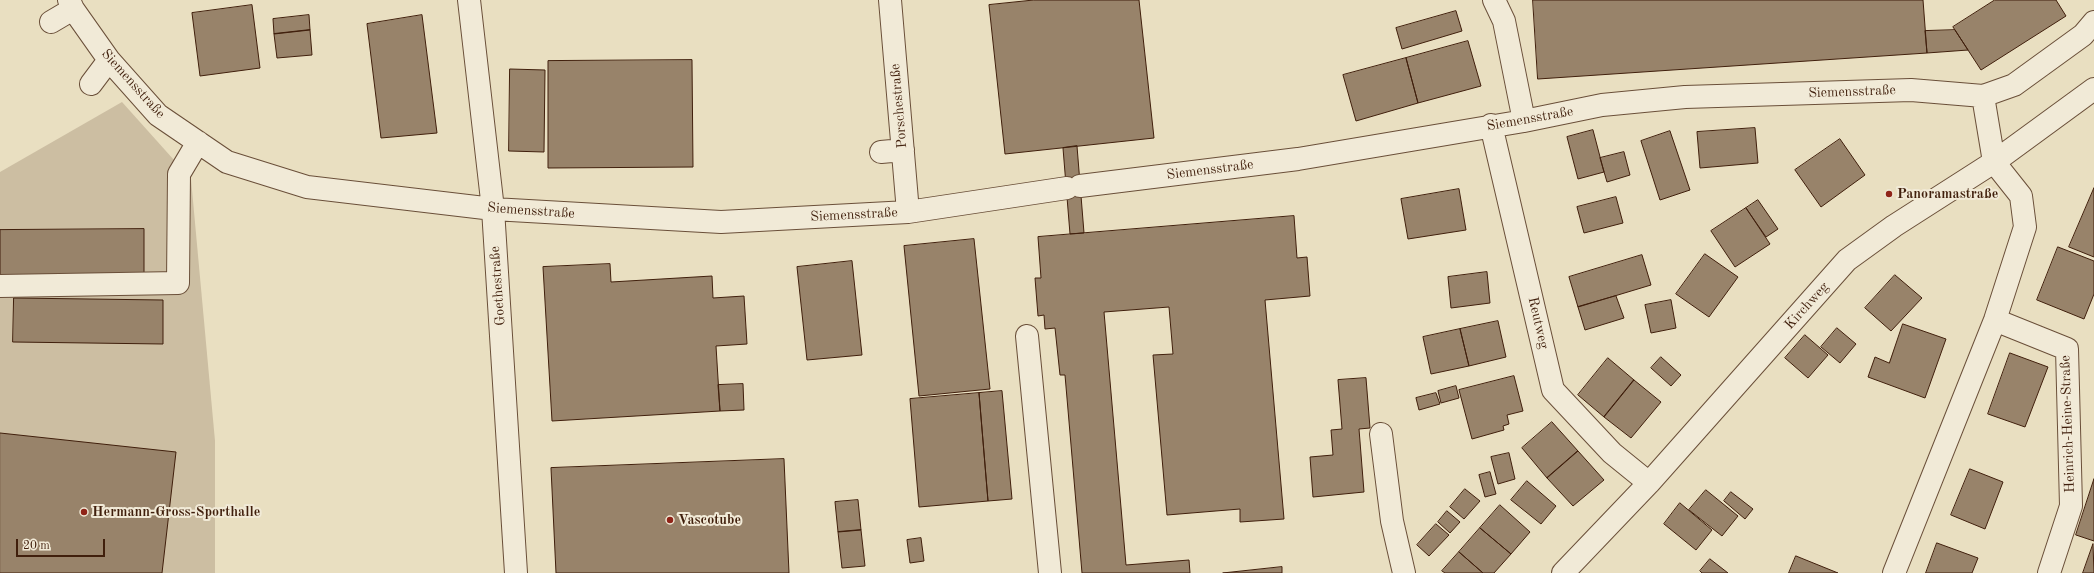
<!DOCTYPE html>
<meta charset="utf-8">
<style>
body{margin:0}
#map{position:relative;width:2094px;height:573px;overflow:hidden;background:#e9dfc1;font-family:"Old Standard TT",serif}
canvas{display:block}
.scale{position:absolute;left:16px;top:539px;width:89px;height:18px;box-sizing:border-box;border:2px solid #401f0c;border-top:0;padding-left:5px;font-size:12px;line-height:14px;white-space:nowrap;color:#401f0c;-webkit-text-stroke:3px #f1ead7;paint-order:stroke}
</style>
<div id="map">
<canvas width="2094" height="573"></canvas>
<div class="scale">20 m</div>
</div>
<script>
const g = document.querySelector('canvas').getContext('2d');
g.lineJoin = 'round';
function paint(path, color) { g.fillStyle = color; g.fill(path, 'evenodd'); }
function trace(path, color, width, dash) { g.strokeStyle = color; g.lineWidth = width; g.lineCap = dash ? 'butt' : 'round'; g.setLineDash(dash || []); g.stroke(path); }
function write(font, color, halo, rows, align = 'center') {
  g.font = font + ' "Old Standard TT",serif'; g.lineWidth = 4; g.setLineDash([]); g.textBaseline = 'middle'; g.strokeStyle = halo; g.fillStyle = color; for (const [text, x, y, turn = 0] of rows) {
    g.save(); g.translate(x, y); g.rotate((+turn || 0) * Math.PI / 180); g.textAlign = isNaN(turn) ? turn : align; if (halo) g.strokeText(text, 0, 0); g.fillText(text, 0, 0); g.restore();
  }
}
paint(new Path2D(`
 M122,102l69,77 24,262v132h-215v-401z`), '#ccbea2');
const building = new Path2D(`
 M1034,0h105l15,138 -149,16 -16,-149z
 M1533,0h390l4,53 -389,26z
 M1995,0h61l10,16 -85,54 -28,-43z
 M252,5l8,63 -60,8 -8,-63z
 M1456,11l6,20 -60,18 -6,-21z
 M309,15l1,15 -36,4 -1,-15z
 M422,15l15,118 -56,5 -14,-114z
 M310,30l2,25 -35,3 -3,-24z
 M1955,30l13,20 -41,3 -2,-22z
 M1468,41l13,45 -63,17 -12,-45z
 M1406,58l12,45 -62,18 -13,-46z
 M692,60l1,107 -145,1v-107z
 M510,69l35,1 -1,82 -35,-1z
 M1755,128l3,35 -58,5 -3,-36z
 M1593,130l11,42 -26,7 -11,-42z
 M1670,131l20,59 -30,10 -19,-59z
 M1840,139l25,36 -44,32 -26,-37z
 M1077,146l7,87 -14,1 -7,-86z
 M1624,152l6,23 -23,7 -7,-24z
 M2094,188v69l-25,-10z
 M1459,189l7,41 -58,9 -7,-40z
 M1616,197l7,26 -39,10 -7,-26z
 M1758,200l20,29 -12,8 -20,-29z
 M1746,208l24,36 -35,23 -24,-36z
 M1294,216l3,42 10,-1 3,39 -45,4 19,219 -44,3v-13l-73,6 -14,-160 20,-1 -4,-47 -65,5 22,253 63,-5 1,13h-108l-17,-198h-5l-5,-47 -10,1 -1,-14 -6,1 -3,-38h6l-3,-41z
 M144,229v46l-144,1v-46z
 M974,239l16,150 -71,7 -15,-150z
 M2058,247l36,14v33l-10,25 -47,-19z
 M1705,254l33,23 -29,40 -33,-23z
 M1642,255l9,30 -73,22 -9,-30z
 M852,261l10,94 -55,5 -10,-93z
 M610,264l1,18 101,-6 1,22 31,-2 3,48 -31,2 4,65 -168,10 -9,-154z
 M1487,272l3,31 -39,5 -3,-31z
 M1895,275l27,23 -31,33 -26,-23z
 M1616,296l8,22 -39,12 -7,-23z
 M14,298l149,2v44l-150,-2z
 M1671,300l5,28 -25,5 -6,-28z
 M1498,321l8,36 -37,9 -9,-37z
 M1903,324l43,15 -21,59 -57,-21 7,-20 14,6z
 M1837,328l19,16 -16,19 -19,-16z
 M1460,329l9,37 -38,8 -8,-37z
 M1805,335l23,20 -20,23 -23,-20z
 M2010,353l38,14 -23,60 -37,-13z
 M1661,357l20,18 -10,11 -20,-18z
 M1608,358l26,22 -30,37 -26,-22z
 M1514,376l9,35 -16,4 2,9 -6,2 1,4 -32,9 -13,-49z
 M1366,378l4,50 -11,1 5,63 -51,5 -3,-40 23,-2 -2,-25 11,-1 -4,-49z
 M1634,380l27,22 -30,36 -27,-21z
 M743,384l1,26 -24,1 -2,-26z
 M1456,386l3,12 -18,5 -3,-12z
 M1002,391l10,108 -24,2 -9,-108z
 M979,393l9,108 -69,6 -9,-108z
 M1436,393l4,11 -21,6 -3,-12z
 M1552,422l26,29 -31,27 -25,-30z
 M0,433l176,19 -14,121h-162z
 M1578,451l26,29 -31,26 -26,-28z
 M1509,453l6,26 -17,5 -7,-27z
 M784,459l5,114h-233l-5,-105z
 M1970,469l33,13 -18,47 -34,-14z
 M1490,472l6,22 -11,3 -6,-22z
 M2094,479v62l-18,-6z
 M1527,481l29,25 -15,18 -30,-24z
 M1465,489l15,12 -16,18 -14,-12z
 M1706,490l32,26 -16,20 -33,-26z
 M1731,492l22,17 -8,10 -21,-18z
 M858,500l3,30 -23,2 -3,-30z
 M1680,503l32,27 -16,20 -32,-26z
 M1500,505l30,27 -19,22 -31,-26z
 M1447,511l13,11 -10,11 -12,-11z
 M1436,524l13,11 -20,21 -12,-11z
 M1480,528l31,26 -17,19h-11l-24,-21z
 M861,530l4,36 -23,2 -4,-36z
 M921,538l3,23 -14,2 -3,-23z
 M1937,543l41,15 -6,15h-46z
 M2093,544l1,29h-11z
 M1459,552l24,21h-38l-3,-2z
 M1796,556l42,17h-49z
 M1710,559l18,14h-26l-2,-2z
 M1282,567v6h-59z`);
paint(building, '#98836a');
trace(building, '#401f0c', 1);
const minor = new Path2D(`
 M69,0l4,9 36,51 49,55 69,47 80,25 186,22 228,13 187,-10 159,-24
 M469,0l24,209 23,364
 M890,0l18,212
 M1494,0l10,21 20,100
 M51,22l22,-13
 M91,84l18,-24
 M1491,125l62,265 59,63 37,30
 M881,152l22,-2
 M1080,186l218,-27 226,-38 78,-16 83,-8 226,-7 72,6
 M0,286l178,-3 1,-109 19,-32
 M1995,320l72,29 4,157 -22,67
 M1027,336l23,237
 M1381,434l11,87 12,52
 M1563,573l86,-90 198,-223 47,-34 100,-64 100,-73
 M1894,573l101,-253 30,-93 -4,-31 -27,-34 -11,-66 31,-11 69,-50 11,-13`);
trace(minor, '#6a4f39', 24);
trace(minor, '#f1ead7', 22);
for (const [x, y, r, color] of [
 [1889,194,4,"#8f2418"],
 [84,512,4,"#8f2418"],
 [670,520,4,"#8f2418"]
]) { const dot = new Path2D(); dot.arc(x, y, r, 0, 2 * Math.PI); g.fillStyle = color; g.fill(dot); trace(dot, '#f1ead7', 1.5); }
write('14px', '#401f0c', '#f1ead7', [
 ["Siemensstraße",133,84,48],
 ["Siemensstraße",1852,92,-2],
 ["Porschestraße",899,106,-95],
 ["Siemensstraße",1530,119,-10],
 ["Siemensstraße",1210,170,-7],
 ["Siemensstraße",531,211,4],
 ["Siemensstraße",854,215,-3],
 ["Goethestraße",498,286,-94],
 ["Kirchweg",1807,306,-48],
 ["Reutweg",1538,323,77],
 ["Heinrich-Heine-Straße",2068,424,-92]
]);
write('bold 14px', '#401f0c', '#f1ead7', [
 ["Panoramastraße",1897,194],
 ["Hermann-Gross-Sporthalle",92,512],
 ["Vascotube",678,520]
], 'left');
</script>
